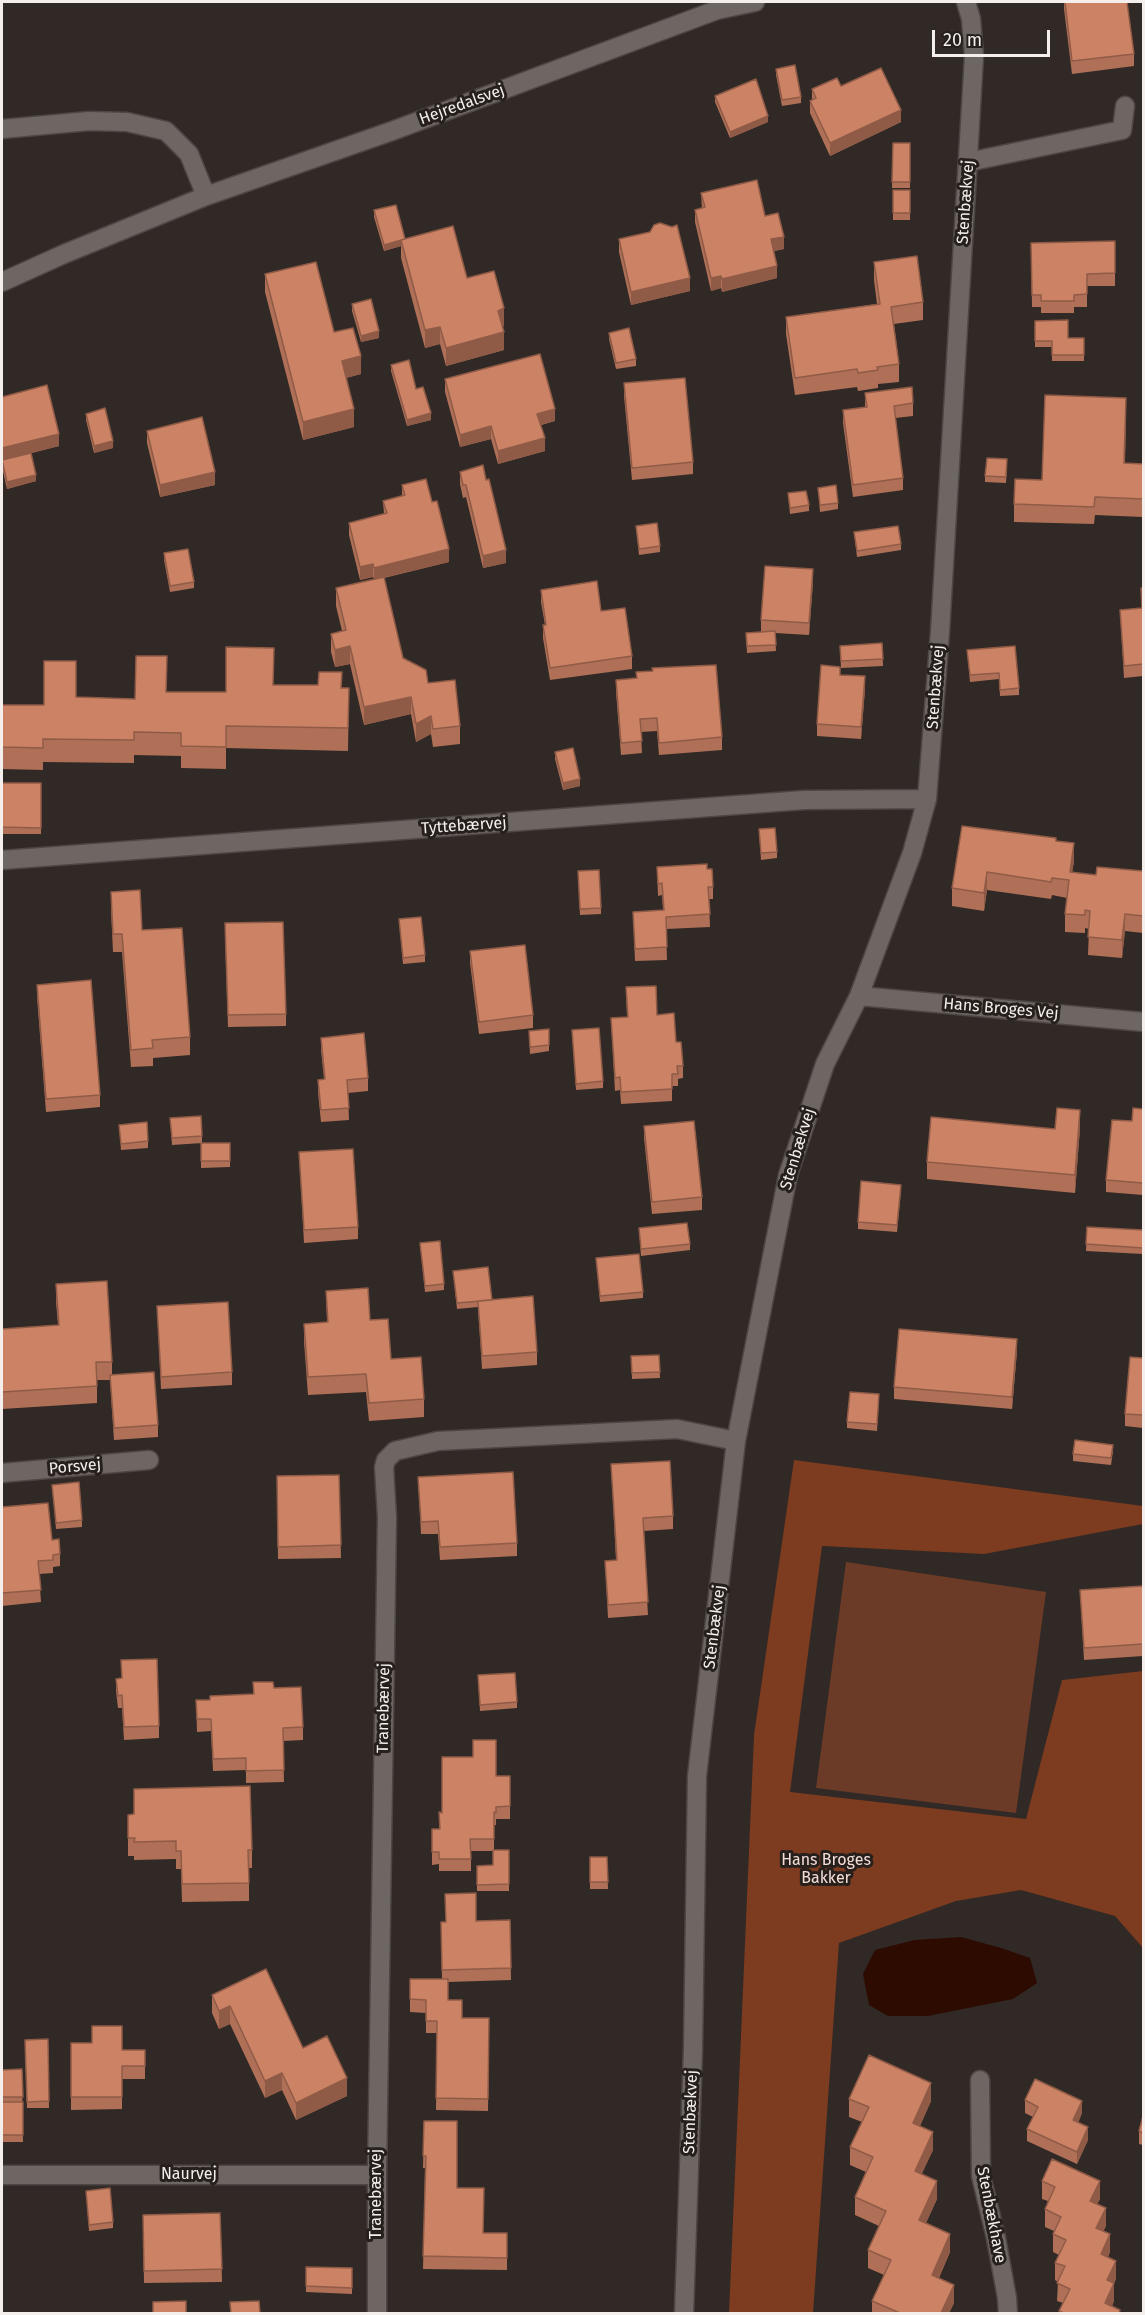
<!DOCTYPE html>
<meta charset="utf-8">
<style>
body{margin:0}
#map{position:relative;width:1145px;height:2315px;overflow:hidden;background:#302926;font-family:"Fira Sans",sans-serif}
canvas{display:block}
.frame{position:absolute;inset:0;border:3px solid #f4efed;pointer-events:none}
.scale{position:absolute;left:932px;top:30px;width:118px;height:27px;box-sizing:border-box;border:3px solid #f4efed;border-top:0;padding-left:8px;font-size:18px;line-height:21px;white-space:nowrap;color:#f4efed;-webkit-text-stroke:4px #261f1c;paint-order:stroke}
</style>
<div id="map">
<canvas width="1145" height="2315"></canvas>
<div class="frame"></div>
<div class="scale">20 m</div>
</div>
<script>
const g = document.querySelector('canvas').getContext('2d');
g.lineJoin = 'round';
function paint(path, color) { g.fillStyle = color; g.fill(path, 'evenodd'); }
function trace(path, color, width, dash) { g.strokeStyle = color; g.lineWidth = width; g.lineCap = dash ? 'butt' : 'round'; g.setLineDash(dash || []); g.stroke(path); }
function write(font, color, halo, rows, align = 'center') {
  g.font = font + ' "Fira Sans",sans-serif'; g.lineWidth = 6; g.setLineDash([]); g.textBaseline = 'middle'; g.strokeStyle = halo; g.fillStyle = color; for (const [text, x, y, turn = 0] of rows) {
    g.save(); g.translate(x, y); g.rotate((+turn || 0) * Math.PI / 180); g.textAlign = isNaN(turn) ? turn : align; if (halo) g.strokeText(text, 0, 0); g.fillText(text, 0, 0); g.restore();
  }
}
paint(new Path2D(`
 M846,1562l200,30 -30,221 -200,-25z`), '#6c3b27');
paint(new Path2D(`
 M794,1460l349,46v18l-159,30 -162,-8 -32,246 236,27 36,-139 81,-9v277l-28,-32 -94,-26 -65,11 -117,42 -26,370h-84l25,-578z`), '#7d3b1f');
paint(new Path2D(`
 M961,1937l40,11 29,10 7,25 -24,16 -85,17h-40l-19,-11 -6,-31 12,-24 40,-10z`), '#2d0b01');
const minor = new Path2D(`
 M2,129l87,-8 38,1 39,9 23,23 17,42
 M968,162l154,-32 3,-24
 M2,282l62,-28 142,-58 186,-65 325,-121 38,-8
 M2,860l802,-60 123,-1
 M859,996l285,26
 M2,1473l147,-13
 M980,2080l1,96 15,62 11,60 1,16
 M2,2175h375
 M377,2314v-139l10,-658 -3,-50 2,-7 9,-9 43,-10 239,-12 59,12
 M684,2314l9,-265 4,-273 39,-335 52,-266 37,-111 34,-68 53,-143 15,-54 13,-167 34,-576 -3,-37 -5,-17`);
trace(minor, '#4d4644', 21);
trace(minor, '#6e6662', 18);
paint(new Path2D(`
 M1064,2h63l7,52v12l-62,8 -8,-65z
 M776,69l25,28v6l-19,3 -6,-31z
 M841,86l60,36 -71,34 -20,-43v-12l2,-1v-11z
 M715,96l53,26 -38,16 -15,-36z
 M893,143h17v45h-18z
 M893,190h17v30h-17z
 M701,193l64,23 19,33 -11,2 4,27 -55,14 -1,-4 -10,3 -16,-69v-12l7,-2z
 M374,210l31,29 62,39 37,48 -2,1 2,23 -58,16 -6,-22 -15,4 -24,-90v-12l-17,5 -10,-34z
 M619,239l71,52 -59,14 -12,-53z
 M1115,241v45h-28v21h-13v6h-33v-6h-9l-1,-64z
 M874,262l49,40v18l-29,4 5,40v18l-21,2v4l-20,3 -1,-4 -62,8 -9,-61v-17l91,-13 -3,-24z
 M265,274l69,58 27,42 -15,4 8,49 -51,13 -38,-148z
 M352,304l27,34 -18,4 -9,-31z
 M1035,321l33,17h16v23h-32v-14h-17z
 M609,333l27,26v7l-20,3 -7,-30z
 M391,365l25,24 15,31 -24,6 -16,-55z
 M445,379l110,42 -14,4 4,26 -47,13 -7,-25 -31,8 -15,-55z
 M624,383l69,79v12l-61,6 -8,-84z
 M865,393l48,10v13l-18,2 8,60v12l-50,7 -10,-74v-13l22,-3z
 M2,397l57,49 -28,7 5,28 -29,8 -5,-22z
 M86,414l27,34 -19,5 -8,-33z
 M1126,416l-1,47 18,1v53l-48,-2 -1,9 -80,-2v-18l28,-24z
 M147,431l68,54 -55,12 -13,-54z
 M1007,465l-1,18 -21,-1v-6z
 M460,472l46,91 -23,5 -17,-71 -3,1 -3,-14z
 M402,485l30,17 17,60 -65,16 19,80 25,25 32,43v18l-27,3 -2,-13 -15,8 -5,-28 -47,11 -14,-61 -15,3 -4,-15v-18l11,-3 -6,-25v-18l38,-9 -1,-2 -13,3 -11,-45v-12l35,-9 -1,-13 19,-5z
 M818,488l20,15v6l-18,3z
 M788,493l21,12v6l-19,3z
 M636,526l24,20v6l-21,3z
 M854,532l47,12v6l-44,7z
 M164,553l30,29v6l-24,4 -6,-32z
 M813,582l-4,53 -34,-2 1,18 -29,2 -1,-20 15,-1v-12z
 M1141,588h2v88l-19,2 -4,-68 22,-2z
 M541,590l60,21 31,45v13l-82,11 -7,-42v-13h2l-4,-23z
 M882,643l1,23 -42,2 -1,-22z
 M967,650l52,38v7l-19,1 -1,-17 -29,3z
 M840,675l25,14 -4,50 -44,-3v-12z
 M616,680l106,57v13l-63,5 -2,-24 -16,1 1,21 -21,2 -5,-63z
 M273,685l76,3 -1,63 -122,-3v21l-45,-1v-12l-47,-1v8l-91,-1v8l-41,-1v-64h42l32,-8 59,2 32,-7h59z
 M555,752l25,34 -17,4 -8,-31z
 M2,783h39v51h-39z
 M759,829l18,23v6l-16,2z
 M1056,841l18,20 -2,11 24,3 47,-4v62l-18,-2 -3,27 -34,-3 1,-26 -4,-1v5l-20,-1v-18l2,-16 -15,-3 -1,4 -64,-9 -3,21 -32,-5v-18z
 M657,867l50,2 6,18v12h-4l1,28 -44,2 1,31 -32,1 -2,-49 30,-2 -1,-15 -4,1z
 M578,871l23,37v6l-21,1z
 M111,892l31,38 48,107v18l-37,3v8l-22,1 -9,-115h-9l-2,-42z
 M399,919l26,36v7l-22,2z
 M225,936l61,78v12l-58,1z
 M470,951l63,64v13l-54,6 -9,-71z
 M37,985l63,110v12l-54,5 -9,-115z
 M626,987l31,28 19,27 7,24v12l-5,1v7h-6v15l-51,3 -1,-14 -5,1 -4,-73 16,-1z
 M549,1029v22l-19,3 -1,-23z
 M572,1030l31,51v7l-27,2z
 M321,1038l47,40v13l-20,2 1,27 -28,2 -3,-30v-12l6,-1 -3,-29z
 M1143,1109v86l-37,-3v-12l26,-59z
 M170,1118l32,18v7l-30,2z
 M119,1125l29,16v7l-27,2z
 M644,1126l58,71v13l-50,4 -8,-76z
 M1080,1128l-5,65 -148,-14v-17l128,-33z
 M201,1143h29v24l-29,1z
 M299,1152l59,75v12l-54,4z
 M901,1191l-4,41 -39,-3v-7z
 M1087,1227l56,3v24l-57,-3z
 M639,1228l51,16v6l-49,6z
 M420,1243l24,41v6l-19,2z
 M596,1258l47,34v6l-43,4z
 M453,1271l39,29 45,52v13l-55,4 -4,-62 -21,2z
 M56,1284l56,78v13l46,50v12l-44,3 -4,-60h-13v23l-95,6v-80l56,-4 -2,-23z
 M326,1291l44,29 21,39 33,40v18l-55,4 -3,-29 -58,3 -4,-53v-18l23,-2z
 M157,1306l75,66v13l-71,4z
 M1017,1351l-5,58 -118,-10v-12z
 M659,1355l1,23 -28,1 -1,-23z
 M1143,1358v70l-18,-2v-12z
 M879,1401l-2,30 -30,-3v-6z
 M1113,1451l-2,14 -38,-4v-7z
 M611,1464l62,52v13l-30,2 5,84 -40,3 -3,-57 11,-1z
 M339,1475l2,83 -63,1 -1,-83z
 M418,1477l99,66v13l-77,4 -2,-26h-17z
 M52,1485l30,35v7l-26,2z
 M2,1507l50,33 8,14v12l-7,1v6l-14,1 2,28 -39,4z
 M1143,1586v70l-59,4 -4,-70z
 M478,1675l39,27v6l-37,3z
 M121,1678l38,48v12l-35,2 -2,-32h-4l-2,-17v-12z
 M253,1682l21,6 29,39v13l-20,1 1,41 -38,1v-13l-33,1 -2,-40 -14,1 -1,-32h14l43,-6z
 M496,1776h14v43h-14v6h-2v25h15v41h-32v-25l16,-1v-14h-22v20h-32v-7l-7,1v-36h7l3,-16z
 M128,1815l124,35v18h-3v33l-67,1 -1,-33h-5v-10l-42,1v-4h-6z
 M590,1857h17l1,32h-18z
 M510,1920l1,60 -63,2v18l14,18h27l-1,93 -52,-1 1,-77h-11v-20l-16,-1v-33h32l-1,-57z
 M212,1995l91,53 44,48 -51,24 -14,-30 -17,8 -35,-74 -11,5 -7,-16z
 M48,2039l1,69h-22l-2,-68z
 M71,2043l51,7h23v29h-23v30l-51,1z
 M22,2069l1,73h-21v-72z
 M849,2099l82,2 -11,25 13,24 -12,24 16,25 -11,24 24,29 -11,26 15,25 -5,10h-77v-12l12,-26 -16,-7v-18l11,-24 -24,-11v-18l11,-25 -16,-7v-18l12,-25 -13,-5z
 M1025,2100l57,13 -4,10 10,17 -11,24 -50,-23v-12l6,-12 -8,-4z
 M1143,2116v29l-4,-1v-13z
 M424,2121l33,67 27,45h23v37l-84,-1 2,-101h-2z
 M1042,2181l58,18 -3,5 9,22 -3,5 7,21 -2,5 8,22 -2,4v18l-2,5 8,7h-61v-2l4,-8 -6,-2 1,-19 -3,-2v-17l4,-8 -6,-3v-18l1,-3 -9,-4v-18l3,-8 -6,-2z
 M86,2191l27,31v6l-24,3z
 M220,2213l2,69 -78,1 -1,-68z
 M306,2267l46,1v26l-46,-2z`), '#af7057');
paint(new Path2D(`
 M901,110v12l-71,34v-13z
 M768,116v6l-38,16v-6z
 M784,237v12l-13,3v-13z
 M401,240v6l-17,5v-6z
 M777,266v12l-55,14v-13z
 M721,276v12l-10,3v-13z
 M690,278v13l-59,14v-13z
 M504,308v18l-6,2v-17z
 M440,327v17l-15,4v-18z
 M379,331v7l-18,4v-6z
 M504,332v18l-58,16v-18z
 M361,356v18l-19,5v-18z
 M354,409v18l-51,13v-18z
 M555,409v12l-18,5v-12z
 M431,413v7l-24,6v-6z
 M491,426v13l-31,8v-12z
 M59,434v12l-57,15v-13z
 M545,438v13l-47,13v-13z
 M113,441v7l-19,5v-7z
 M215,472v13l-55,12v-12z
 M36,475v6l-29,8v-7z
 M449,549v13l-75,18v-12z
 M506,550v13l-23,5v-12z
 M373,564v13l-13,3v-13z
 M813,569v13l-4,53v-12z
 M350,646v18l-15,3v-17z
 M865,676v13l-4,50v-12z
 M411,697v17l-47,11v-18z
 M431,716v18l-15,8v-18z
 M580,779v7l-17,4v-7z
 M1074,843v18l-4,29v-18z
 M987,872v18l-3,21v-18z
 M1125,914v17l-3,27v-18z
 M1080,1110v18l-5,65v-18z
 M1017,1339v12l-5,58v-12z
 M230,2006v18l-11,5v-18z
 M282,2073v17l-17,8v-17z
 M347,2078v18l-51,24v-17z
 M931,2083v18l-18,40v-18z
 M1082,2101v12l-9,20v-13z
 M1088,2127v13l-11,24v-12z
 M933,2132v18l-18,39v-18z
 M937,2181v18l-18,39v-18z
 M1100,2181v18l-10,20v-18z
 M1106,2208v18l-10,20v-18z
 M950,2234v18l-18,41v-18z
 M1110,2234v18l-9,20v-18z
 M1116,2261v18l-2,4v18l-6,12 -3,-10 2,-23z
 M954,2285v18l-5,10h-8z`), '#8f5b47');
const building = new Path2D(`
 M1065,2h62l7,52 -62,7z
 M795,65l6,32 -19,3 -6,-31z
 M881,68l20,42 -71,33 -20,-42 6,-3 -4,-9 25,-11 4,8z
 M756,79l12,37 -38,16 -15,-36z
 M893,143h17v39h-18z
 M757,180l8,36 13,-3 6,24 -13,2 6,27 -55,13 -1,-3 -10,2 -16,-68 10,-3 -4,-14z
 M893,190h17v23h-17z
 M396,205l9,34 -21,6 -10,-35z
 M660,223l12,4 5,-2 13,53 -59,14 -12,-53 31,-7 4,-7z
 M453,226l14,52 27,-7 10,37 -6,3 6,21 -58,16 -6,-21 -15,3 -24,-90z
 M1115,241v32l-28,1v20l-13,1v6h-33v-6h-9l-1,-52z
 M917,256l6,46 -32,5 8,57 -22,3 1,3 -20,3 -1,-4 -62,9 -9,-61 94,-13 -6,-42z
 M316,262l18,70 19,-4 8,28 -19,5 12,48 -51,13 -38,-148z
 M371,299l8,32 -18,5 -9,-32z
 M1068,320v18h16v17h-32v-14h-17v-20z
 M629,328l7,31 -20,4 -7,-30z
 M540,354l15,55 -18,5 8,24 -47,13 -7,-25 -31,9 -15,-56z
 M409,360l7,29 7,-2 8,26 -24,7 -16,-55z
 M685,378l8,84 -61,6 -8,-85z
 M47,385l12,49 -57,14v-51z
 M912,387l1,16 -19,3 9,72 -50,7 -10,-75 24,-3 -2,-14z
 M1045,395l81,3 -2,65 19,1v35l-48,-2 -1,10 -80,-3 1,-25 27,1z
 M105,408l8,33 -19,5 -8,-32z
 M202,417l13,55 -55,13 -13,-54z
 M31,453l5,22 -29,7 -5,-22z
 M987,458l20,1 -1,18 -21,-1z
 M483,465l3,15 3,-1 17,71 -23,6 -17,-71h-3l-3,-13z
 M426,479l6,23 5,-1 12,48 -75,19 -1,-4 -13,3 -11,-44 38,-10 -4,-12 22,-6 -3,-10z
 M836,485l2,18 -18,2 -2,-17z
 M806,491l3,14 -19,3 -2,-15z
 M657,523l3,23 -21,3 -3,-23z
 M898,526l3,18 -44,7 -3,-19z
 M188,549l6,33 -24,4 -6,-33z
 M765,566l48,3 -4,54 -48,-3z
 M384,577l19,81 23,12 2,13 27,-3 5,46 -27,3 -2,-13 -15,8 -5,-27 -47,10 -14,-61 -15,4 -4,-16 15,-4 -10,-42z
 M597,581l4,30 24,-3 7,48 -82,12 -7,-43h3l-5,-35z
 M1141,588h2v76l-19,2 -4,-56 22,-2z
 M775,631l1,14 -29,1 -1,-13z
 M882,643l1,16 -42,2 -1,-15z
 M1015,646l4,42 -19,2 -1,-17 -29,2 -3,-25z
 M226,647l48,1 -1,37h45l1,-13h23l-1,16h8l-1,40 -122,-2v21l-45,-1v-13l-47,-1v8l-91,-1v9l-41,-1v-42h42v-44h32v36l59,2 1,-43h31l-1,36h60z
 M716,665l6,72 -63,6 -2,-25 -17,1 2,22 -21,2 -5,-63 21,-2 -1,-6 17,-1 -1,-3z
 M821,665l19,2v8l25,1 -4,51 -44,-3z
 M573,748l7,31 -17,4 -8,-31z
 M2,783h39v45l-39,-1z
 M962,826l94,12v3l18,2 -4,29 26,3 1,-8 46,4v45l-18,-2 -3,26 -34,-3 2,-26 -5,-1v5l-20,-1 4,-34 -17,-2 -1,4 -64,-10 -3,21 -32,-5z
 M775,828l2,24 -16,1 -2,-24z
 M707,864v5h5l1,18h-5l2,27 -44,3 1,30 -32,2 -2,-37 31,-2 -2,-27 -4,1 -1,-17z
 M599,870l2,38 -21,1 -2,-38z
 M140,890l2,40 40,-2 8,109 -38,3 1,8 -22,2 -9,-116h-9l-2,-42z
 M421,917l4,38 -22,3 -4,-39z
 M283,922l3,92 -58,1 -3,-92z
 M525,945l8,70 -54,7 -9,-71z
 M91,980l9,115 -54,4 -9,-114z
 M656,986l1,29 17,-2 2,29h5l2,24h-6l1,8h-6v15l-51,3 -1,-15 -5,1 -4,-60 17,-1 -2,-30z
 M599,1028l4,53 -27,3 -4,-54z
 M549,1029v16l-19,2 -1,-16z
 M364,1033l4,45 -21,2 2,28 -28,2 -3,-30 7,-1 -4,-41z
 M1057,1108l23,2 -5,65 -148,-13 4,-45 124,12z
 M1133,1108l10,1v74l-37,-3 6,-60 20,1z
 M201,1116l1,20 -30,2 -2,-20z
 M694,1121l8,76 -50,5 -8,-76z
 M147,1122l1,19 -27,3 -2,-19z
 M201,1143h29v18h-29z
 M353,1149l5,78 -54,3 -5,-78z
 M861,1181l40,4 -4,40 -39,-3z
 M687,1223l3,21 -49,5 -2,-21z
 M1087,1227l56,3v18l-57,-4z
 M440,1241l4,43 -19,2 -5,-43z
 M639,1254l4,38 -43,4 -4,-38z
 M488,1267l4,33 -35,3 -4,-32z
 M107,1281l5,81h-16l1,24 -95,6v-63l57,-4 -3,-41z
 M368,1288l2,32 18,-1 3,40 30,-2 3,42 -55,4 -3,-29 -58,3 -4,-53 24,-2 -2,-31z
 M533,1296l4,56 -55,4 -4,-55z
 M228,1302l4,70 -71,5 -4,-71z
 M899,1329l118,10 -5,58 -118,-10z
 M659,1355l1,17 -28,1 -1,-17z
 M1130,1357l13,1v57l-18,-1z
 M154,1372l4,53 -44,3 -4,-53z
 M850,1392l29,2 -2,30 -30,-2z
 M1075,1440l38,5 -2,13 -38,-4z
 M670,1461l3,55 -30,2 5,84 -40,3 -3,-44 12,-1 -6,-96z
 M513,1472l4,71 -77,4 -2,-26 -17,1 -3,-45z
 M339,1475l2,70 -63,2 -1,-71z
 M79,1482l3,38 -26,3 -4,-38z
 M48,1503l4,37 7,-1 1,15 -7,1v5l-15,1 3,29 -39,3v-86z
 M1143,1586v58l-59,4 -4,-58z
 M157,1659l2,67 -35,1 -2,-32 -4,1 -2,-17 6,-1 -1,-18z
 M515,1673l2,29 -37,3 -2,-30z
 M253,1682h20l1,6 27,-1 2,40 -20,1 1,42 -38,1v-13l-33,1 -2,-40h-14l-1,-19h14v-4l44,-2z
 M473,1740h23v36h14v30l-14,1v6l-2,-1v27h-24l1,20h-32v-7h-7v-23h8l-1,-17 3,1v-56h31z
 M250,1786l2,64h-4l1,33 -67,1 -1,-33h-5v-10l-42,1 1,-4h-7v-23l6,-1v-25z
 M493,1850h16v34l-32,1v-19l16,-1z
 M590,1857h17l1,25h-18z
 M476,1893v28l34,-1 1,48 -69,2 -1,-48h5l-1,-28z
 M266,1969l37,79 24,-12 20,42 -51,25 -14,-30 -17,8 -35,-75 -11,5 -7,-16z
 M410,1979h38v21h14v18h27l-1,81 -52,-1 1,-77h-11v-21l-16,-1z
 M92,2026h30v24h23v16h-23v31h-51v-54h21z
 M48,2039l1,62 -22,1 -2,-62z
 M869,2055l62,28 -18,40 20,9 -18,39 22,10 -18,39 31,14 -18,41 22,10 -13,28h-41l-28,-12 19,-41 -23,-10 18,-39 -31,-14 18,-40 -23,-10 19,-40 -20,-8z
 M22,2069l1,28h-21v-27z
 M1035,2079l47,22 -9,19 15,7 -11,25 -50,-23 11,-22 -13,-7z
 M2,2102h21v33h-21z
 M1143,2116v17l-4,-2z
 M424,2121h33v67h27l-1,45h24v25l-84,-2 3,-100h-3z
 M1052,2159l48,22 -10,20 16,7 -10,20 14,6 -9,20 15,7 -9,19 7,3 -9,20 15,7 -1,3h-55l-5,-2 11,-22 -13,-6 8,-17 -10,-3 11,-23 -13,-6 8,-17 -16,-8 10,-22 -13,-6z
 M110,2188l3,34 -24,3 -3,-34z
 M220,2213l2,56 -78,2 -1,-56z
 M306,2267l46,1v20l-46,-2z
 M186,2301v12h-33v-11z
 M259,2301l1,12h-29l-1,-11z`);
paint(building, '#cc8265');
trace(building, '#8f5b47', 1.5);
write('16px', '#f4efed', '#261f1c', [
 ["Hejredalsvej",462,105,-20],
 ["Stenbækvej",966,202,-86],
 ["Stenbækvej",936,687,-86],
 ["Tyttebærvej",464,826,-4],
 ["Hans Broges Vej",1001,1009,5],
 ["Stenbækvej",798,1149,-73],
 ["Porsvej",75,1467,-5],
 ["Stenbækvej",715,1627,-83],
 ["Tranebærvej",384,1708,-89],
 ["Stenbækvej",691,2112,-88],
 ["Naurvej",189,2175],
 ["Tranebærvej",377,2194,-90],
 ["Stenbækhave",991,2215,79]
]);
write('16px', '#f3ded6', '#261f1c', [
 ["Hans Broges",826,1861],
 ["Bakker",826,1879]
]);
</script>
